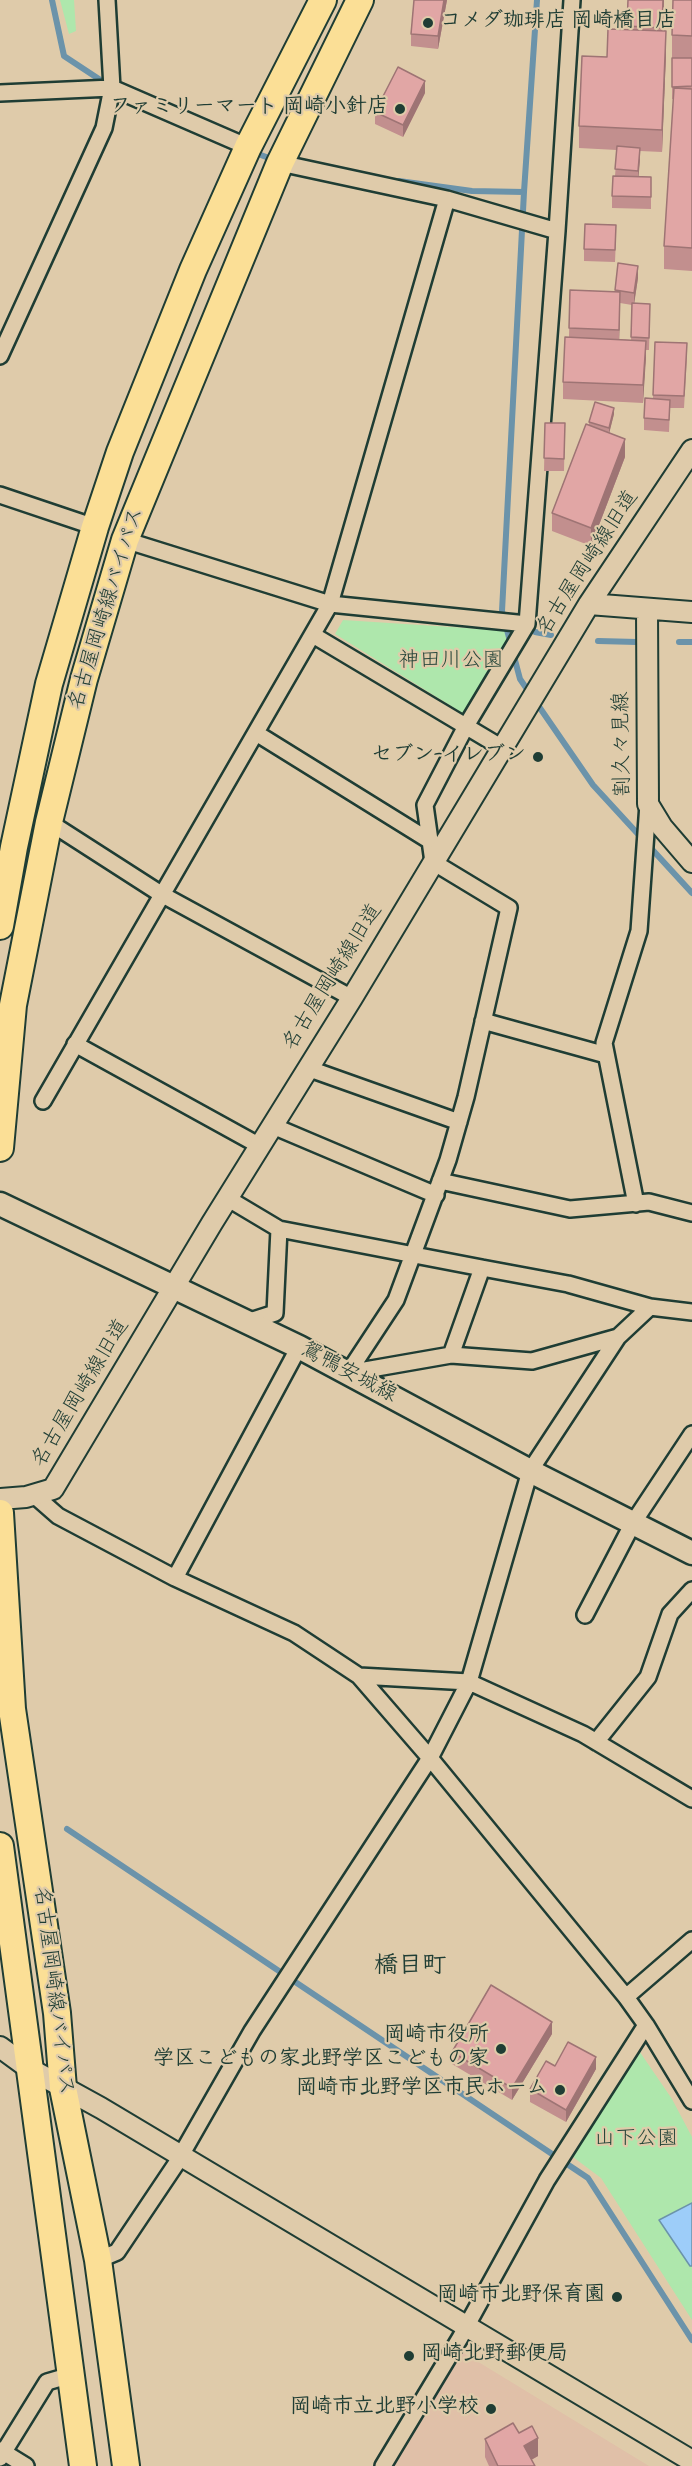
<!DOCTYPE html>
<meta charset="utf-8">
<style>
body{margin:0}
canvas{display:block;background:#dfcbaa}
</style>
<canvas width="692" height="2466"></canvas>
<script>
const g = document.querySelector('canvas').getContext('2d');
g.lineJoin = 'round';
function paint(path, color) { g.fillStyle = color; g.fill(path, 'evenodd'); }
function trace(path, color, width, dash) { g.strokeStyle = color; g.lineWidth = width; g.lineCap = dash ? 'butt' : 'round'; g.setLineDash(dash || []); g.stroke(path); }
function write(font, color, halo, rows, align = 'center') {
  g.font = font + ' "Indie Flower","Klee One",sans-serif'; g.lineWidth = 4.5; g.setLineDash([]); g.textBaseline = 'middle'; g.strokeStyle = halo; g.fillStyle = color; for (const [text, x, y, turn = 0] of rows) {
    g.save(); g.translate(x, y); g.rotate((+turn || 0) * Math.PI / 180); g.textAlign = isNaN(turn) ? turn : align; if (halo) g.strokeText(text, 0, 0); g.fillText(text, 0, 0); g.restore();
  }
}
paint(new Path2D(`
 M462,2352l187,114h-256z`), '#e0c0a8');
paint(new Path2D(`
 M60,0h14l2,31 -7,3z
 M343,620l170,11 -49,83 -129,-80z
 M633,2042l39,57 20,38v183l-91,-142 -32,-24z`), '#aee7ac');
const water = new Path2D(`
 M692,2203v63h-2l-31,-46z`);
paint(water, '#9dcdf9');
trace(water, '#6b93aa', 1.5);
trace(new Path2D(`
 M52,0l12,56 44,29
 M537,0l-13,192 -22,419 18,68 73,106 99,108
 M253,152l21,8
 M399,181l73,10 52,1
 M535,632l16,3
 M598,641l39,1
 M679,642h13
 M67,1829l488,327
 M567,2164l21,14 104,162`), '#6b93aa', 6);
const minor = new Path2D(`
 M0,93l112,-5 136,59
 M280,163l167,36 110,32
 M0,356l104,-228 8,-40 -5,-88
 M0,495l95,32
 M125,540l205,64 197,20
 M313,635l191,114
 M256,733l174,108
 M49,822l112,72 191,104
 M483,1021l123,34
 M75,1044l185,102
 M307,1068l152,54
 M43,1101l287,-497 117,-405
 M273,1126l163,69
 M440,1181l130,28 79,-7 43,11
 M227,1198l52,31 203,39
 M636,1204l-32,-161 35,-112 9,-127
 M247,1322l28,-9 4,-84
 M451,1355l31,-87 86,16 82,23
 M348,1373l48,-73 52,-140 18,-63 43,-189 -76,-46 -8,-57 41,-79 61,-102 30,-393 15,-231
 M348,1373l103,-18 81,6 86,-24
 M34,1495l24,21 117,62 119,55 65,43 71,82 196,239 20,28 46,76
 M175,1578l124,-231
 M585,1615l48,-92 59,-89
 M359,1676l110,6 114,52 109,65
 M596,1742l52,-65 22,-63 22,-24
 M626,1997l66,-57
 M98,2260l19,-8 59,-88 76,-133 178,-273 39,-76 61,-211 88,-134 32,-30 42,5
 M0,2450l26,16
 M0,2458l47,-76 24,-7
 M383,2466l77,-128 87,-158 99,-155`);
const tertiary = new Path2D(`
 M589,604l103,8
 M647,610l1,194 14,23 30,35
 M0,1499l26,-2 27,-8 159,-266 140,-225 237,-394 103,-154
 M0,2047l30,22 71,39 591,353`);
const secondary = new Path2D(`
 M0,1204l299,143 231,124 162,82`);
const primary = new Path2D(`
 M0,926l14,-79 35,-163 46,-157 25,-75 73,-182 55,-123 75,-147
 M0,1148l13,-143 36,-183 35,-143 41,-139 155,-377 80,-163
 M0,1513l12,196 45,304 6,75 35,172 28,206
 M0,1846l83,620`);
trace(minor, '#1f3d34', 20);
trace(tertiary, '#1f3d34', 24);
trace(secondary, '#1f3d34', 27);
trace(primary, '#1f3d34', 30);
trace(minor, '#dfcbaa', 15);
trace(tertiary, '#dfcbaa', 20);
trace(secondary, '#dfcbaa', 22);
trace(primary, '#fbdf96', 26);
paint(new Path2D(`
 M414,0h33l-9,49 -27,-3v-12z
 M628,0h36l-2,31 4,23 -4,98 -22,-1 -2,26h13v32l-39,-1v-12l3,-20 2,-26 -38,-2v-22l28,-69 20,-27z
 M692,0v271l-28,-2v-23l10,-147h-2v-64z
 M425,93l-22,44 -28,-13v-12z
 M616,238l-1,24 -31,-1v-12z
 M618,263l20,15 -4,25 16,13 -1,34h-3l-3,53 -80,-4v-17l6,-45 1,-47 45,2zM620,303l12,2 -1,35 -12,-1z
 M655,342l32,14 -3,52h-14l-1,24 -25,-2v-12l9,-20z
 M614,414l-5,19 16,24 -34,89 -39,-15v-18l37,-88v-3z
 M545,423h20l-1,48h-20z
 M552,2034l-40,66 -60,-36v-12z
 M555,2066l41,3 -30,53 -36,-20v-13z
 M519,2433l19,23 -7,4 4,6h-46l-4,-9v-18z`), '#c28f8e');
paint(new Path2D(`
 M444,0h3l-9,49v-13z
 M663,0h1l-2,46v-18z
 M666,31v23l-4,98v-22z
 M425,81v12l-22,44v-12z
 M640,148v12l-2,23v-12z
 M638,266v12l-4,27v-12z
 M620,292v18l-1,37v-17z
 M646,341v17l-3,45v-18z
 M614,408v6l-5,20v-6z
 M625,439v18l-34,89v-18z
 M552,2022v12l-40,66v-12z
 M596,2057v12l-30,53v-12z
 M538,2438v18l-14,8v-18z`), '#9e7474');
const building = new Path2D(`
 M414,0h30l-6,36 -27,-2z
 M628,0h35l-1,28 -35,-2z
 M673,0h19v36l-20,-1z
 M608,29l58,2 -4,99 -83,-4 3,-70 25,1z
 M672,58h20v28l-20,1z
 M398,67l27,14 -22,44 -28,-13z
 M674,88l18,1v159l-28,-2z
 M617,146l23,2 -2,23 -23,-2z
 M613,176l38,1v20l-39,-1z
 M585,224l31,1 -1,25 -31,-1z
 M618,263l20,3 -4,27 -19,-3z
 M570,290l50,2 -1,38 -50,-2z
 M632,303l18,1 -1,34 -18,-1z
 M565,337l81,4 -3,44 -80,-3z
 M655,342l32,1 -3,53 -31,-1z
 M645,398l25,2 -1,20 -25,-2z
 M595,402l19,6 -5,20 -20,-6z
 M545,423h20l-1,36 -20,-1z
 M586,424l39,15 -34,89 -39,-15z
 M491,1985l61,37 -40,66 -60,-36z
 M568,2042l28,15 -30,53 -36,-21 16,-28 9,5z
 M513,2423l6,10 13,-7 6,12 -14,8 11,20h-37l-13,-27z`);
paint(building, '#e1a6a5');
trace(building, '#9e7474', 1.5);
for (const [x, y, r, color] of [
 [428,23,6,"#1f3d34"],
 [400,109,6,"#1f3d34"],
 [538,757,6,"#1f3d34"],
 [501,2049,6,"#1f3d34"],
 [560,2090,6,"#1f3d34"],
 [617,2297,6,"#1f3d34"],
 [409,2356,6,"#1f3d34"],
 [491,2409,6,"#1f3d34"]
]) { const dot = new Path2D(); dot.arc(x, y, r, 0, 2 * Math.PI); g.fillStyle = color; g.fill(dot); trace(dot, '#dfcbaa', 2); }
write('bold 21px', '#1f3d34', '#dfcbaa', [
 ["コメダ珈琲店 岡崎橋目店",440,23,"left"],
 ["ファミリーマート 岡崎小針店",388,109],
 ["セブン-イレブン",526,757],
 ["岡崎市役所",489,2037],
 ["学区こどもの家北野学区こどもの家",489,2061],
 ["岡崎市北野学区市民ホーム",548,2090],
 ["岡崎市北野保育園",605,2297],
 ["岡崎北野郵便局",421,2356,"left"],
 ["岡崎市立北野小学校",479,2409]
], 'right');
write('21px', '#1f3d34', '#dfcbaa', [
 ["名古屋岡崎線旧道",589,564,-57],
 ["名古屋岡崎線バイパス",108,609,-73],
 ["割久々見線",624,744,-91],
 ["名古屋岡崎線旧道",334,978,-58],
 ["鴛鴨安城線",348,1374,28],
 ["名古屋岡崎線旧道",82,1394,-59],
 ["名古屋岡崎線バイパス",52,1991,83]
]);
write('21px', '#26463a', '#dfcbaa', [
 ["神田川公園",451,663],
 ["山下公園",636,2141]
]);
write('bold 24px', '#1f3d34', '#dfcbaa', [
 ["橋目町",410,1968]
]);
</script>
